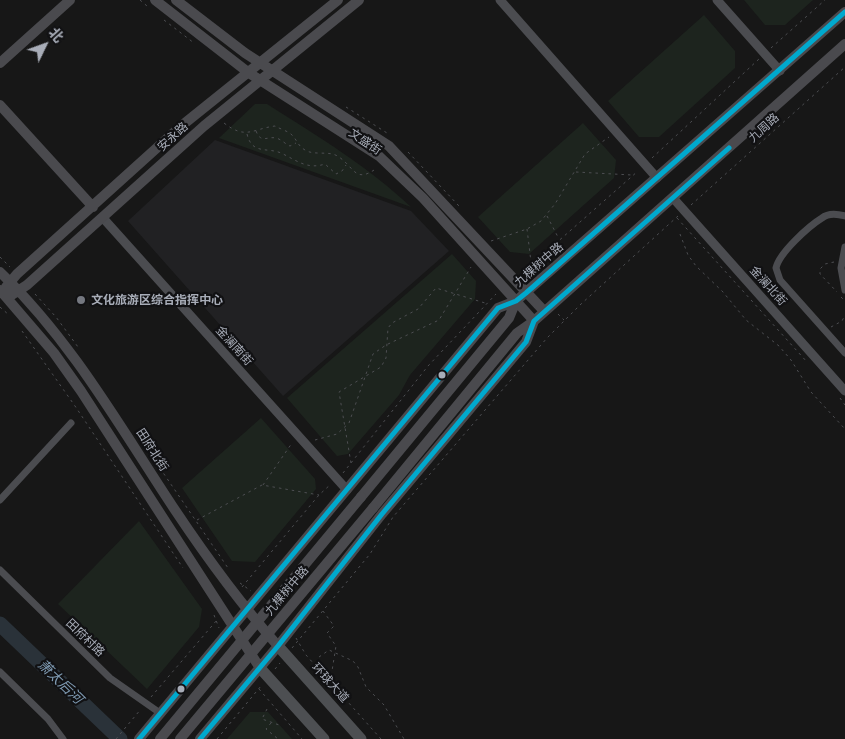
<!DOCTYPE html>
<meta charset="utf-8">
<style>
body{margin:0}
#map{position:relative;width:845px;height:739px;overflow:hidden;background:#171717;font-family:"Work Sans","Noto Sans SC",sans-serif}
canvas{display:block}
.north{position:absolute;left:20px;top:20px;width:50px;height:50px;-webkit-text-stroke:4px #111113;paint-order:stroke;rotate:48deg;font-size:14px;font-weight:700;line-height:20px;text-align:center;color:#a8adb8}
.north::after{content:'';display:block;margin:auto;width:18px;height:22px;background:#a8adb8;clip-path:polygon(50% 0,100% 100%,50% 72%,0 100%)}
</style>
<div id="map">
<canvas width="845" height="739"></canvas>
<div class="north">北</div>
</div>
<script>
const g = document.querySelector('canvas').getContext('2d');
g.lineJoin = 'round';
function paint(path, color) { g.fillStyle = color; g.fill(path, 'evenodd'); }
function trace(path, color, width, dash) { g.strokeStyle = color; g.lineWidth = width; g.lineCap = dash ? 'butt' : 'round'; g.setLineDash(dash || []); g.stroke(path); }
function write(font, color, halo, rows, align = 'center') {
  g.font = font + ' "Work Sans","Noto Sans SC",sans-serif'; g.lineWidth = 4.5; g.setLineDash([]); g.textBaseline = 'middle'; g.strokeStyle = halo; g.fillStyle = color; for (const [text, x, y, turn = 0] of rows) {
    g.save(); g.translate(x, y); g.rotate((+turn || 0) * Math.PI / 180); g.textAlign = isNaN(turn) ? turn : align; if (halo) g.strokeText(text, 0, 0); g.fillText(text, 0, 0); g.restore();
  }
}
paint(new Path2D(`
 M215,140l196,71 38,40 -166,145 -155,-175z`), '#212123');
paint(new Path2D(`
 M744,0h69l-28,25h-20z
 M704,15l31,36v17l-76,69h-20l-31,-36z
 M255,104h12c52,33 100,62 144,103l-192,-69z
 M583,123l33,37 -2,18 -85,76 -19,-2 -32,-35z
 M452,254l24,27 -1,18 -65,76 -11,20 -51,59 -11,2 -50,-58z
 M261,418l54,61 1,10 -61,73 -23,-1 -50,-73z
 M139,521l63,88 -3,18 -52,62 -89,-85z
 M250,712h18l24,27h-65z`), '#1d241e');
trace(new Path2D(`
 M0,624l120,115`), '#2a3239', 15);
trace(new Path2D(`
 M140,0l7,6
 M164,20l30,23
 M771,48l54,-48
 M346,107l41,26
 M224,123c22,17 28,6 51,3 5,3 13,5 17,9 5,5 6,11 13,15 9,6 25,0 34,7 16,11 16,27 38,11
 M256,131c5,13 11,5 20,7 5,1 9,6 14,8l6,-3
 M247,134c5,21 20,13 34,19 15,7 26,17 44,11l11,10 6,-3 4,-6
 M408,152l51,54
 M652,158l107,-99
 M576,172l56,3
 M691,205l154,-138
 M547,216l12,23
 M677,218l130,144
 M527,229l4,33
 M680,234l8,21 8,11 27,26 23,28 33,26 12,14 20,32 34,37
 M491,241l36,-12 14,-8 14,-17 30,-50 24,-17
 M0,257l10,10
 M834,262l-9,2 -5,5v5l17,18
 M521,274l117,-103
 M35,294l21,23 22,30
 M841,297l4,4
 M0,307l9,8
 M558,314l6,6
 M831,327l11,-6 3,-6
 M22,331l53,75 108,162
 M840,398l5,7
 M315,440l22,-6 12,-11 24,-69 13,-9 53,-25 32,-53
 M149,452l79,116
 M351,463l-12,-71 42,-25 5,-9 2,-30 4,-5 26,-14 18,-21 49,15
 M343,473l85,-107 68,-72
 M263,485l29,-42
 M197,520l65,-35 57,10
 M240,583l11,8
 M242,587l77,-92 12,-11
 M323,611l11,15 -7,7 9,13 -4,25
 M214,615l5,13
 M296,638l10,17 75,84
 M292,648l78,-94 23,-37 154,-179 33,-33 98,-89
 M319,657l10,-7 24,11 5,6 8,20 18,18 20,34
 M275,669l5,-6
 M259,689l43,50
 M151,697l66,-77
 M267,709l-5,10 20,7
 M271,723l-5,6 12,10
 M116,739l25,-30
 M217,739l44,-53`), '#4d4e52', 1, [2.5, 4]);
trace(new Path2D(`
 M845,216c-7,-2 -17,-3 -23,2 -13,8 -43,35 -46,50l4,12 65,73
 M845,247l-4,21 4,22
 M0,500l71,-77
 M0,570l110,108 50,35
 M0,672l48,47 15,20`), '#4b4c50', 7);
trace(new Path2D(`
 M500,0l157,178
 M717,0l63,71
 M673,198l172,193
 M103,218l244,272`), '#4b4c50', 9);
trace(new Path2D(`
 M155,0l94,73 130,83 44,42 111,123
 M176,0l69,53 144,93 155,165
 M0,63l70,-63
 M0,105l93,102
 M0,272c72,69 120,155 175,238 32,48 65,93 103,136
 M6,287l11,-13 163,-147 158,-127
 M0,290l54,63 27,38 179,277
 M7,298l20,-13 177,-159 155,-126
 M361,497l148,-179 7,-17 329,-289
 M373,508l144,-175 17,-12 311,-277
 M139,739l359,-431 18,-7
 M200,739l78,-93 104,-132 144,-172 8,-21`), '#4a4a4e', 10);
trace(new Path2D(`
 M278,646l83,93
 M260,668l64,71`), '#4d4f52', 11);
trace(new Path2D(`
 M160,739l201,-242
 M180,739l193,-231`), '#4a4a4e', 10);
trace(new Path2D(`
 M139,739l359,-431 18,-7 10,-8 319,-281
 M200,739l78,-93 104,-132 144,-172 8,-21 195,-173`), '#00a9ce', 5);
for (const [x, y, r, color] of [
 [81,300,5,"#757880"],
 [442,375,4.5,"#a8adb8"],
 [181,689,4.5,"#a8adb8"]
]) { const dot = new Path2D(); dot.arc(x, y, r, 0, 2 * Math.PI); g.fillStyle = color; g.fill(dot); trace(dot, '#111113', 2); }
write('12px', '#a8adb8', '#111113', [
 ["九周路",764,128,-42],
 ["安永路",173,137,-42],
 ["文盛街",365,142,34],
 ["九棵树中路",539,265,-41],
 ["金澜北街",768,286,48],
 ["金澜南街",234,346,48],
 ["田府北街",152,450,57],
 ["九棵树中路",287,591,-50],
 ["田府村路",85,638,44],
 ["环球大道",330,683,48]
]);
write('bold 12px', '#a8adb8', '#111113', [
 ["文化旅游区综合指挥中心",91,300]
], 'left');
write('italic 14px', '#7f9bb3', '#111113', [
 ["萧太后河",60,682,44]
]);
</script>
